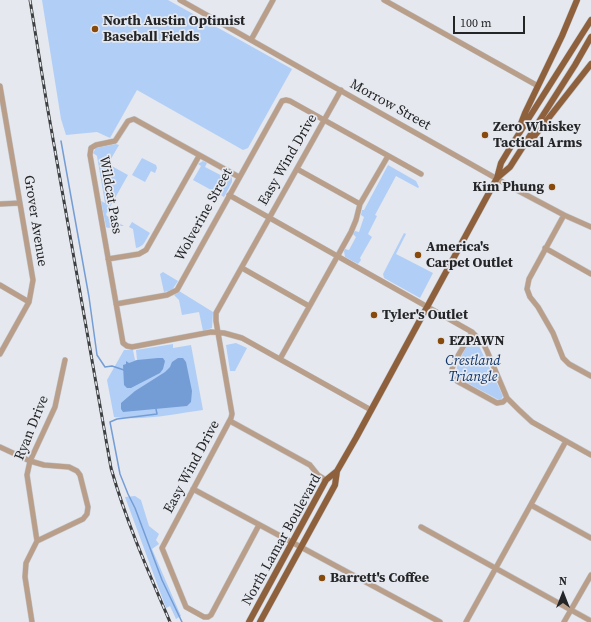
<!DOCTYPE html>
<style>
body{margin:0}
#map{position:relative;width:591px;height:622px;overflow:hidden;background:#e5e8ee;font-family:"Source Serif 4",serif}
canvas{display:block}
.north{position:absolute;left:543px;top:574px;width:40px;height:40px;-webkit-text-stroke:3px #e5e8ee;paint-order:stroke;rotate:0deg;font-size:11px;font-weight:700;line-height:16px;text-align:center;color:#242527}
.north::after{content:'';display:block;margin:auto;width:14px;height:18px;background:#242527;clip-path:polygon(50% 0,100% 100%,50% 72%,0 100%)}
.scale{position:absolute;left:453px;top:16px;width:72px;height:18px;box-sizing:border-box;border:2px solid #242527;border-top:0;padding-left:5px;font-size:12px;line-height:14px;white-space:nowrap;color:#242527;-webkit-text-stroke:3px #e5e8ee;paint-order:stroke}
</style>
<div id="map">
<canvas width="591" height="622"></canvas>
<div class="north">N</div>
<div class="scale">100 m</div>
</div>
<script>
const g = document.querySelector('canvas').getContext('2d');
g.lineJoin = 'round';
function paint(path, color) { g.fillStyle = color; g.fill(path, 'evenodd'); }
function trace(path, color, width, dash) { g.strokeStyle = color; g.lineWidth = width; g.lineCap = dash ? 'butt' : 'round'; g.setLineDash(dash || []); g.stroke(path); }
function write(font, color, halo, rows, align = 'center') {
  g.font = font + ' "Source Serif 4",serif'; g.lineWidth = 3.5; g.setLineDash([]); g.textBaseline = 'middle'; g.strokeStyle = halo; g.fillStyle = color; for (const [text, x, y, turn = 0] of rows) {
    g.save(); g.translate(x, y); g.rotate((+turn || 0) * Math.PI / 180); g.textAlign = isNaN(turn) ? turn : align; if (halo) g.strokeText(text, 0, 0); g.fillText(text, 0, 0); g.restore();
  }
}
paint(new Path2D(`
 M42,0h126l124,69 -44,79 -5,2 -106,-60 -27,48 -13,-6 -31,3 -5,-16z
 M116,144l3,1 -11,19 20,11 -22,39 1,2 17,10h-5l-1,-4 -5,2v3l-5,1 -2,-1 -5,-26 4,2 -8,-47 -4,-3 3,-5z
 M142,158l14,7 1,3 -2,5 -4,-2 -6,11 -13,-7z
 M203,161l4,2 -2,4 23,12 2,-3 2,2v4l-8,15 -31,-17 8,-14 -3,-2z
 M388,165l28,16 3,6 -1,1 -22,-12 -21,39 2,1 -9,18 4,3 -12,21 1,2 -3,4 -13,-7 -1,-6 1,-2 4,1 7,-13 -3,-3 2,-3 4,1 5,-15 -3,-2 1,-5h2z
 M132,222l18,11c-4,6 -6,14 -14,15l-3,-19 -4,-2z
 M404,233l2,1 -10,20 37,19 -13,25 -36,-20 -1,-4z
 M163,272l15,9 -6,9 -8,2 -4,-18z
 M179,291l34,21 -1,16 -9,3 -4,-19 -17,3 -3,-15 -5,-5z
 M472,340l5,1 1,3 25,52 -2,4h-2l-41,-22c-6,-10 7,-27 11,-36z
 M236,343l11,5 -12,23h-5l-4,-26z
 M173,344v4l18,-3 12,65c-29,4 -59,11 -89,7l-7,-37 17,-30h9l2,10h2l-1,-10z
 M135,496l6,4 8,26 10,8 -3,6 3,4 -7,5 29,67 -5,3 -6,-13 -4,2 -41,-111z`), '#b1cef7');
paint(new Path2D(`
 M158,358h5l2,3 -2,8 -3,4 -29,15h-4l-3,-3 -1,-20 3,-1v-3l3,2 8,-3z
 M178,358h5l3,4 6,29 -1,11 -4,4 -64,6 -2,-3v-6l14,-12 30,-19 5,-5 2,-5z`), '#759dd5');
trace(new Path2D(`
 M61,141l28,156 8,58 8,12 7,-1 12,4
 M156,409l1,5 -40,5 -7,3 10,52 8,20 7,14 27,72 20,42`), '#759dd5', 1.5);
const minor = new Path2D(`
 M180,0l335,189 49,26 27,12
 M384,0l154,86
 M251,40l22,-40
 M0,86l33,194 -4,22 -29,52
 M297,169l63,35
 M239,177l-105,-58 -6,2 -13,20 -19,4 -5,3 -1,7 33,188 4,3 5,1 79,-15 13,1 18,5 129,72
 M229,195l243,137 11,11 4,8 20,47
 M0,204l20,-1
 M564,215l-35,64 -2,10 3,8 8,10 15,26 10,25 6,6 22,12
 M545,248l46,26
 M108,259l31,-5 7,-4 53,-94
 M242,268l67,38
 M0,285l29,17
 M116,304l51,-9 10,-5 105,-189 4,-1 4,1 131,73
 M472,332c-4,9 -19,28 -20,38 0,5 2,8 5,11l40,22 6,-1 4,-4 12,12 13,12 59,33
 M280,359l71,-127 5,-12 4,-16 28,-48
 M230,421l80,44 8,10 8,5
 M0,447l30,14 14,4 25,2 8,4 3,4 8,32 -1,7 -4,5 -46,22
 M193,489l247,133
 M531,505l60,33
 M259,525l-48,90 -3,2h-4l-18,-10 -24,-59 69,-130 1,-4 -16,-93v-8l125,-223
 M421,527l170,94
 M32,622l-7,-45 1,-14 11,-22 -10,-66 3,-14 25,-54 10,-47
 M466,622l100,-181
 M564,622l27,-47`);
const major = new Path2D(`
 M520,126l5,-13 37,-77 15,-36
 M529,143l62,-79
 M497,178l13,-11 65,-102 16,-28
 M249,622l77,-142 11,-9 19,-33 141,-260 4,-15 12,-20 78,-123
 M260,622l75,-137 2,-14`);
trace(minor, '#c2c5ca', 6);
trace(major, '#c2c5ca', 7);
trace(minor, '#b99e8a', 5);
trace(major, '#8e603b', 6);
const rail = new Path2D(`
 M30,0l17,105 64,363c15,53 37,103 59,154`);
trace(rail, '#3d3f41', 3);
trace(rail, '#e5e8ee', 1.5, [4.5]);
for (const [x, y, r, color] of [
 [95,29,4,"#874a0b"],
 [485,135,4,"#874a0b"],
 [552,187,4,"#874a0b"],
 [418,255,4,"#874a0b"],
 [374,315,4,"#874a0b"],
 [441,341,4,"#874a0b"],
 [322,578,4,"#874a0b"]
]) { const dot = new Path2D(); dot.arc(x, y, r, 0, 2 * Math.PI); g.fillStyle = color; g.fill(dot); trace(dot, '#e5e8ee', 1.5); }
write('bold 14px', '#242527', '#e5e8ee', [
 ["North Austin Optimist",103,21],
 ["Baseball Fields",103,37],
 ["Zero Whiskey",493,127],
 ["Tactical Arms",493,143],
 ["Kim Phung",544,187,"right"],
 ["America's",426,247],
 ["Carpet Outlet",426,263],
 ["Tyler's Outlet",382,315],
 ["EZPAWN",449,341],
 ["Barrett's Coffee",330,578]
], 'left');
write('14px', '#242527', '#e5e8ee', [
 ["Morrow Street",390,105,29],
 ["Easy Wind Drive",288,160,-60],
 ["Wildcat Pass",110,195,80],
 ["Wolverine Street",204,215,-61],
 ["Grover Avenue",35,221,81],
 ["Ryan Drive",32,428,-68],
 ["Easy Wind Drive",192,467,-62],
 ["North Lamar Boulevard",282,540,-61]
]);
write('italic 14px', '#0f3568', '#e5e8ee', [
 ["Crestland",473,361],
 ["Triangle",473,377]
]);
</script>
